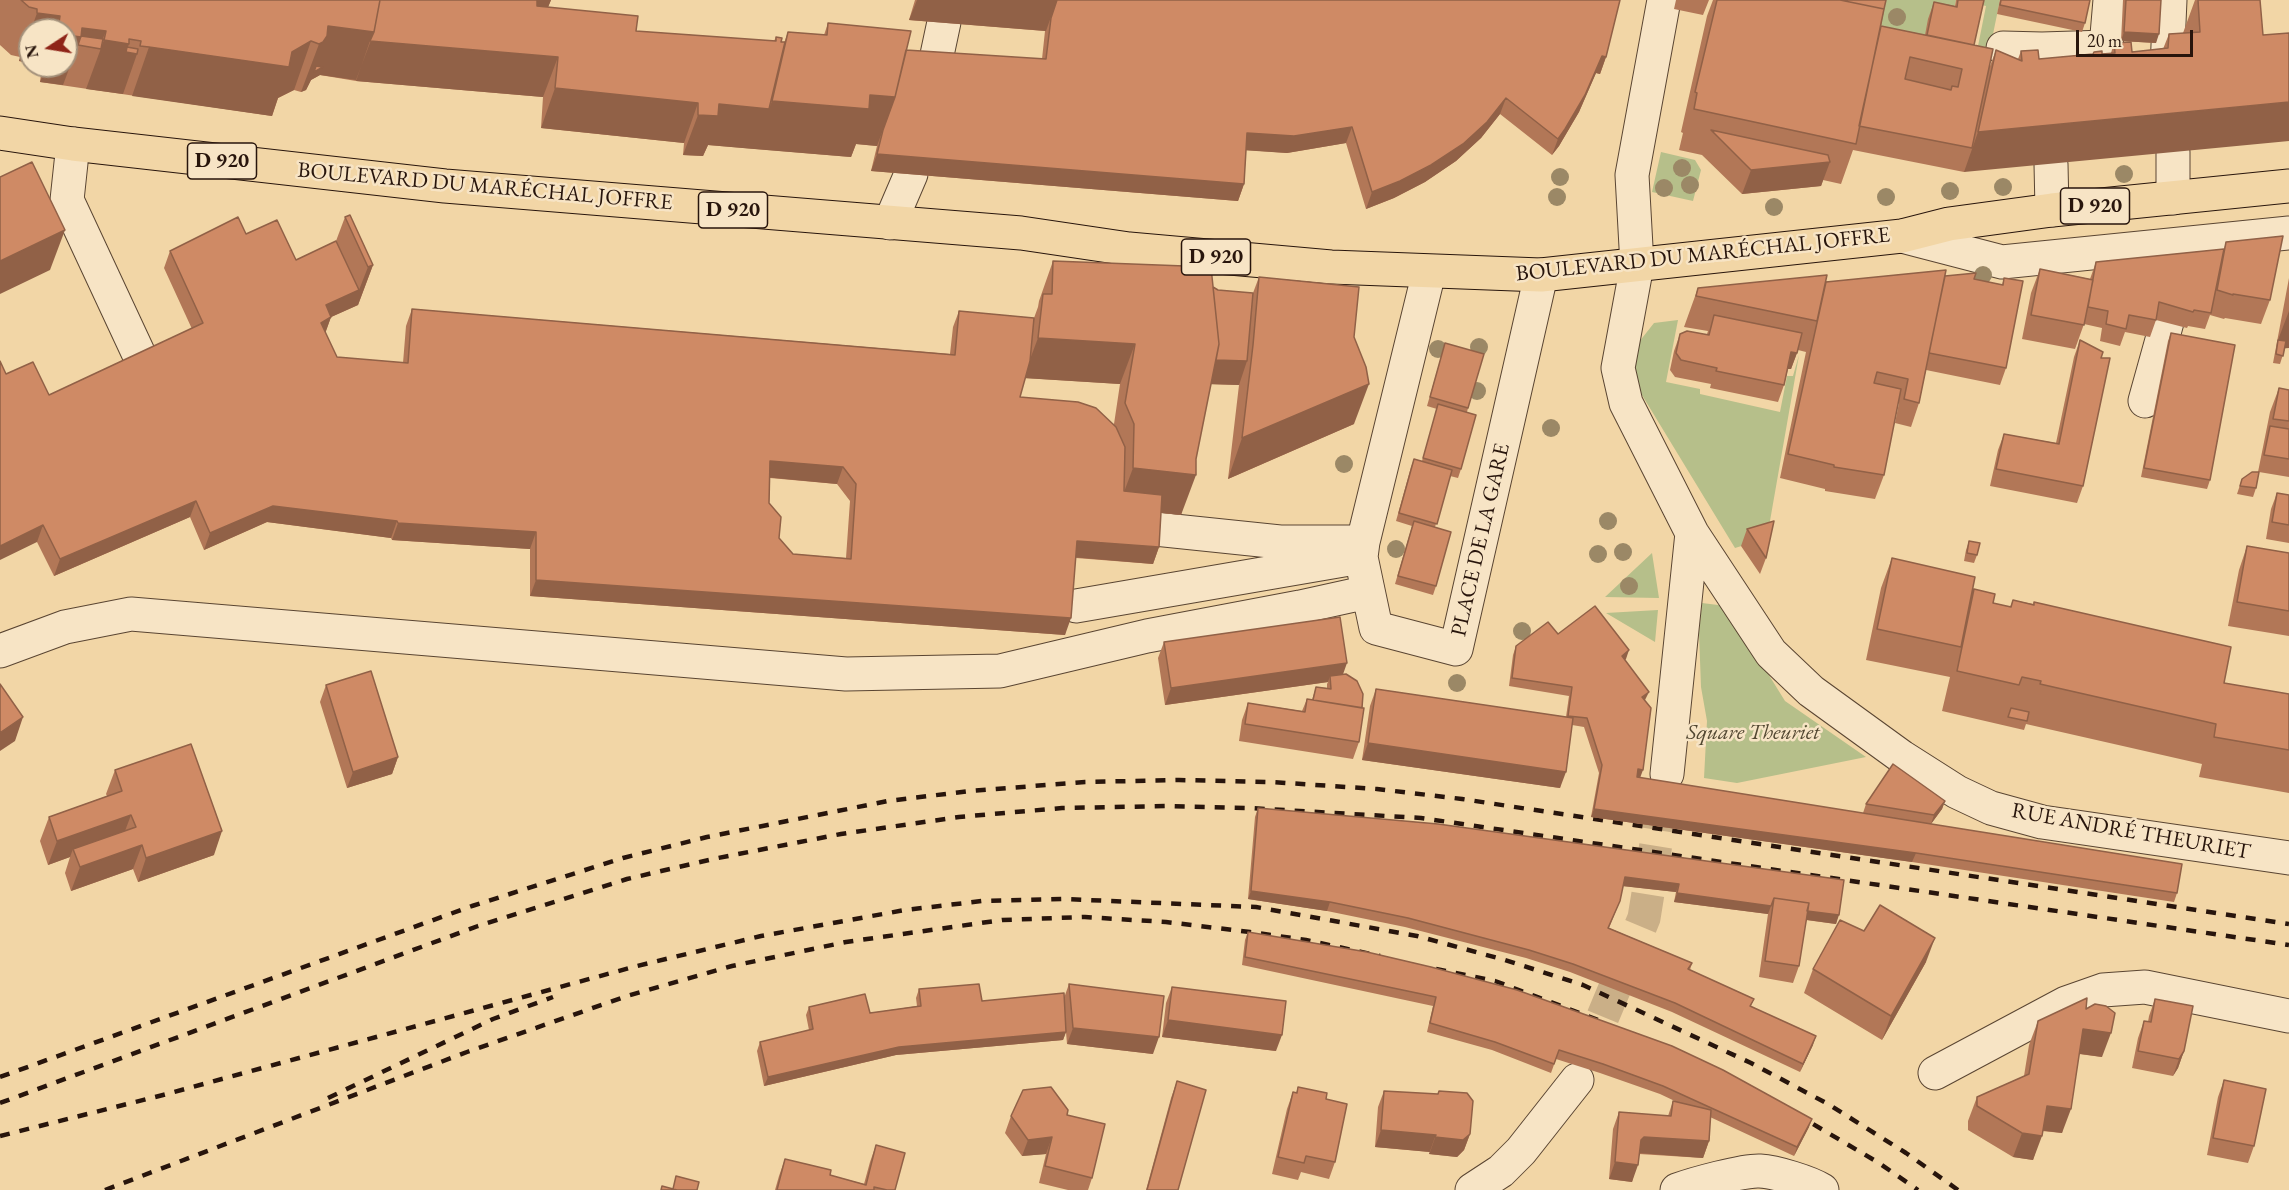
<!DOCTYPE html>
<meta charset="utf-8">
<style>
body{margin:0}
#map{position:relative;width:2289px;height:1190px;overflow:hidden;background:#f2d6a6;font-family:"EB Garamond",serif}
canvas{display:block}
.north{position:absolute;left:18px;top:18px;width:60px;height:60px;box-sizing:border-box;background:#f7e4c5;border:2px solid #a4917b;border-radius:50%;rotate:258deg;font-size:16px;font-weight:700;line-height:24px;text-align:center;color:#28150c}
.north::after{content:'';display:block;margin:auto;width:21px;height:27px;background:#8f2418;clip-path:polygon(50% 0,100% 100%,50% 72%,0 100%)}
.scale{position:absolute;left:2076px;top:30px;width:117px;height:27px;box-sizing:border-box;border:3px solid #28150c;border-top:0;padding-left:8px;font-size:18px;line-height:21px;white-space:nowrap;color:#28150c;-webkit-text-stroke:4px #f7e4c5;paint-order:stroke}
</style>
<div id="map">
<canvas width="2289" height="1190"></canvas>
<div class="north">N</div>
<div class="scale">20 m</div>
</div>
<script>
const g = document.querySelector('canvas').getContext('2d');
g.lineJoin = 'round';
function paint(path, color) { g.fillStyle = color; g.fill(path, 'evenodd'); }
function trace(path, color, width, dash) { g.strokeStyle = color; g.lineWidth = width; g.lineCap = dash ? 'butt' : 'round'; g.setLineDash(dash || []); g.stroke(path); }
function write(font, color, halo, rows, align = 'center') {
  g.font = font + ' "EB Garamond",serif'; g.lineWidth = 5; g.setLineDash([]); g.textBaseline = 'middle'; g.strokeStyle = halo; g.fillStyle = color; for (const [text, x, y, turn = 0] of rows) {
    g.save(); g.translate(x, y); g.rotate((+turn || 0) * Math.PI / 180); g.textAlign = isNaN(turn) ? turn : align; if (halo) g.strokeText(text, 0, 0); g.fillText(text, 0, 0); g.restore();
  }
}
paint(new Path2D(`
 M1819,0h137l-5,23 -32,37z
 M1960,0h40l-15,73 -12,-2 13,-65z
 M1661,152l34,8 6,10 -8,31 -41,-9z
 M1678,320l-12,62 34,7v5l80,18 7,-36h6l6,-21 -32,183 -32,10 -104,-171 8,-35 15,-19z
 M1652,553l7,45 -54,-1z
 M1702,603l24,3 59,95 81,56 -129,26 -33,-5 3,-57 -6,-34 -2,-54z
 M1658,610l-3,32 -49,-29z`), '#b6bf8a');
trace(new Path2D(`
 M1584,1062l60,-144 22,-136`), '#caaf87', 33, [33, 16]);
const minor = new Path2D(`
 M1664,0l-32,175 5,90 -19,103 8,35 66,130 79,120 40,38 91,66 55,35 34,16 51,14 247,36
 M2003,48l39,1
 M2167,68l3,-68
 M934,69l10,-47
 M2045,97l-3,-48 64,-2 4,-47
 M73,144l-6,56 75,161
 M2173,152v46
 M2051,164l1,46
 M890,223l21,-49
 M1902,236l100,26 287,-29
 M1429,272l-66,270 -2,15 15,71 80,21 85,-374
 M2145,401l22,-79
 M1155,529l125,13h76
 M1076,606l285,-49
 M0,651l65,-24 66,-13 715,60 154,-3 147,-35 153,-29 68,-15
 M1667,774l25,-241
 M1935,1073l131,-70 37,-13 42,-3 144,29
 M1472,1190l29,-19 20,-20 56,-71
 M1677,1190c16,-6 67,-20 83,-19 16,1 49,11 62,19`);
const major = new Path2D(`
 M0,133l73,11 372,42 576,47 108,16 202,18 210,8 361,-39 47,-12 103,-14 237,-24`);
trace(minor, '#5a4532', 35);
trace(major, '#28150c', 35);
trace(minor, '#f7e4c5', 33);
trace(major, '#f2d6a6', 33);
trace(new Path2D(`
 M1436,969l59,12 103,39
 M0,1077l472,-171 151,-48 84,-21 181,-36 82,-10 115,-9 94,-2 92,2 106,7 85,10 827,125
 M328,1098l165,-79 60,-22
 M0,1103l478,-177 149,-47 86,-20 128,-25 118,-17 103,-9 106,-2 81,2 172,10 868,127
 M1796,1114l83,49 39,27
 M0,1136l163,-41 474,-129 124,-30 144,-26 77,-9 82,-2 192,8 161,29 88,24 78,25 168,78 77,41 78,49 52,37
 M105,1190l362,-138 160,-56 105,-30 114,-24 156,-22 83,-3 81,5 84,10 56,8 74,16`), '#28150c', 4.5, [10, 10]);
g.fillStyle = '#9b8866';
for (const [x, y] of [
 [1897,17],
 [1682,168],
 [2124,174],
 [1560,177],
 [1690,185],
 [2003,187],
 [1664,188],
 [1950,191],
 [1557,197],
 [1886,197],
 [1774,207],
 [1983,275],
 [1479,347],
 [1438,349],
 [1477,391],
 [1551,428],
 [1344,464],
 [1608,521],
 [1396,549],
 [1623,552],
 [1598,554],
 [1629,586],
 [1522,631],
 [1457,683]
]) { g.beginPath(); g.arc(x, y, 9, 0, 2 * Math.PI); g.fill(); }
paint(new Path2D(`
 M0,0h551l-3,7 88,24 138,10 2,-4 8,6 4,-11 36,3 4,-12 78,27 136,9 3,-28 -136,-11 6,-20h705l-14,57 -6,17 -4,-1 -17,39 -20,34 -7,9 -52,-41 -19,24 -25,23 -31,21 -31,16 -28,11 -20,-66 -59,10 -41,-3 -2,34 -6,17 -367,-30 6,-25 -21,-2 -5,13 -143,-12 -5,11 -20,-1 1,-12 -143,-15 2,-31 -187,-16 -36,-6 -9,5 -5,10 -5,2 -7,-2 -16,8 -6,18 -232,-34 2,-16h24v-36h-36v33l-11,-2 1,-4 -9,-2 -11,-10z
 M1676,0h33l-6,15 -29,-6z
 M1713,0h173l-5,26 44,9 3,-16 6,-17 21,4 1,-6h28l-10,45 16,21 6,-16 22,9 3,-8 18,8 54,-5 1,-2 8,2 9,-1 3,-10 18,9 31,-3 6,-15 14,-1 12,-33h65l-296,172 -111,-22 -12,34 -18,-4 -2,6 -79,8 -40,-39 -23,-5 4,-17 -2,-1 26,-116z
 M2000,0h90l-5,23 -3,9 -85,-18z
 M2123,0h38l-5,43 -35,-2z
 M345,217l28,48 -15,40 -27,12 -6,16 12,24 66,6 3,-37 6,-17 538,45 3,-27 6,-16 75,7 4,-11 1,-6 14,-40 160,26 5,3 35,3 6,-16 95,60v87l-126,55 11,-94 -28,-1 -30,131 -20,-2 -2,34 -6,17 -77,-6 -11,77 -535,-39v-47l-138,-9 -1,-2 -124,-16 -63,28 -14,-33 -136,59 -17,-34 -31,-168 43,21 143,-66 -28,-61 6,-17 76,-17 50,26 40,-19zM1025,378l95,6 -6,40 -94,-27zM770,478l67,6 13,17 -4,57 -53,-4 -14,-16 -10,-35z
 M2226,242l44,58 -9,24 -36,-6 -1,1 -14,-4 -5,14 -17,-3 -1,2 -31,-8 -6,17 -25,-5 -5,14 -20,-5 2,-13 -18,-4 -9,25 -53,-10 9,-46 9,-24 50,10 6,-17 128,-13z
 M1945,276l29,3 28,6 2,-7 2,90 -6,17 -74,-15 -7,33 -8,24 -16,-4 4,-20 -1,-1 -14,73 -9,24 -50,-8v-2l-45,-11 26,-126 -8,-2 -7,19h-3l-4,16 -6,17 -68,-14 1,-4 -36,-7 -5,-7 4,-19 6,-17h27l1,-3 -24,-4 14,-39z
 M2289,278v70h-4l-5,16 -7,-1z
 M2171,333l39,147 -3,9 -66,-12 27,-136z
 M2080,340l21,18 -18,128 -6,17 -87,-17 8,-36 6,-16 52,9 18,-86z
 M1445,343l23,65 -1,4 -6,57 -3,9 -8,-2 -15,51 1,59 -3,9 -38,-11 17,-58 -16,-5 15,-54 3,-8 8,2 15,-52 -10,-3z
 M2279,388l10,2v87l-30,-5 -3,16 -3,9 -16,-3 5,-15 16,-7 12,-60z
 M2277,493l12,2v48l-23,-4 5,-30z
 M1747,529l19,29 -6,16 -19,-28z
 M1969,541l8,14 -3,8 -10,-2 2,-11z
 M2247,546l42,7v83l-61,-10 11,-56z
 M1892,558l79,41 3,-10 19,14 17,4 3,-7 20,4 1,-2 190,81 65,11v99l-90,-16 3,-13 -176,-40 -2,6 -82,-19 8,-34 -84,-17 15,-72z
 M1558,634l68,25 -2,1 21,41 -5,77 537,115 -3,9 -262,-40 -321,-45 8,-44 -15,-46 -12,-2 -12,63 -198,-28 8,-54 6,-17 190,28 3,-21 -60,-10 4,-31 3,-9z
 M1164,642l178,33 17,67 -6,17 -114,-18 3,-21 6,-17 54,8 5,-12 5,1 4,-13 11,1v-4l1,-2 -163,23 -7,-47z
 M326,685l72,72 -6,17 -45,14 -27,-86z
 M115,770l99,85 -76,27 -5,-13 -62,22 -6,-18 5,-16 -22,8 -8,-24 9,-24 58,-21 -1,-2z
 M1945,801l-3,8 -11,15 -68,-11 3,-9z
 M1258,808l586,72 -8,44 -30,-4 -7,46 -6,17 -34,-6 9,-63 -94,-12 2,-10 -53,-6 -3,15 -11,27 83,35 -2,7 64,29 -3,7 62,39 -13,27 -128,-60 -102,-40 -44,-14 -121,-31 -78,-16 -79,-12 7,-82z
 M1248,932l561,195 -15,29 -84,-39 -1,24 -6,17 -64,-4 -7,28 -23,-3 4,-50 6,-17 49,4 5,-15 6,2 -19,-9 -60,-21 -44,-14 -5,14 -59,-23 -65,-18 6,-26 -191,-41 3,-25z
 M1926,962l-44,78 -78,-47 9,-24z
 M1069,984l84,70 -86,-10 -1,-12 -3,8 -167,15 -132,31 -7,-35 3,-9 49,-12 -3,-15 3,-8 61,6 47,-7 -1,-8 3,-9 63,12 82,-3z
 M1172,987l104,64 -114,-14 4,-34z
 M2155,999l29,52 -6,17 -5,8 -41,-8 6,-30 6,-17 4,1 1,-6z
 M2086,1009l16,48 -23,-3 -17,79 -20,-2 -9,29 -20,-3 -45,-27v-9l9,-24 47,-21 5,-31 9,-24z
 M2224,1080l30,66 -6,17 -41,-8 11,-58z
 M1177,1081l1,109h-32l25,-92z
 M1298,1087l28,12 9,63 -6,17 -28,-7 -3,8 -26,-6 15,-65 6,-17 3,1z
 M1384,1091l86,43 -6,16 -7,7 -28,-3 1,-2 -55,-5 3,-40z
 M1067,1115l25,63 -4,12h-20l-29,-7 7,-29 -24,2 -17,-23 6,-17z
 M876,1145l19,45h-120l4,-14 6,-17 45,16 34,9 6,-22z`), '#b27757');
paint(new Path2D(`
 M534,0h17l-9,22z
 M917,0h140l-11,31 -137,-11z
 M37,13l23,3 -6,14h-23z
 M328,26l46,6 -18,48 -36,-5 -9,5 -5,10 -5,2 18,-48z
 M82,28l24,3 -7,17 -21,-3 -15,40 -23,-3 6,-16h20v-31z
 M30,32v31l-11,-2z
 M2124,32l35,2 -3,9 -35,-2z
 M104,40l25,4 -3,8 11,2 -14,40 -37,-5z
 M311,41l-17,49 -16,8 -6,18 -140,-20 17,-49 143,5z
 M370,41l188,16 -15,40 -187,-16z
 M1602,56l4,1 -6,17 -4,-1 -17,39 -20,34 -7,9 6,-16z
 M555,88l143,15 -14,40 -143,-15z
 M870,95l25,2 -18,49 -21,-2 -5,13 -97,-8 18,-48z
 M1506,98l-6,16 -19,24 -25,23 -31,21 -31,16 -28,11 6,-17z
 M2289,102v39l-325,31 14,-40z
 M719,104l50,5 -15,40 -46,-4 -5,11 -20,-1 15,-40z
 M1352,127l-6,16 -59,10 -46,-3 6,-17z
 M877,154l367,30 -6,17 -367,-30z
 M1830,162l-9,24 -79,8 9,-24z
 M65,230l-15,40 -50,24v-33z
 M373,265l-15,40 -38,17 6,-17 33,-15 9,-23z
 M2289,311v37l-12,1 1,-9z
 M331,317l-6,17 -4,-11z
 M1038,338l97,6 -15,40 -97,-6z
 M1791,352l6,1 -6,16h-6z
 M1213,360l34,1 -8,24 -35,-1z
 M1369,384l-15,40 -126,55 14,-41z
 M770,461l73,6 -6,17 -73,-7z
 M1133,468l63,7 -15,40 -63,-7z
 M196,501l-6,16 -136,59 6,-17z
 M273,506l124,15 -6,17 -124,-16 -63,28 6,-17z
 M398,523l138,9 -6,17 -138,-9z
 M43,525l-6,17 -37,18v-14z
 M1077,541l82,6 -6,17 -82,-7z
 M536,580l535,38 -6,17 -535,-39z
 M1629,650l-3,9 -7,6 3,-9z
 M1347,663l-6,17 -11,-4 -2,6 -163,23 6,-17z
 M1649,692l-4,8 -6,6 3,-9z
 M23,717l-8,24 -15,10v-18z
 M1368,743l198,29 -6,16 -198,-28z
 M398,757l-6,17 -45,14 6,-16z
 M1638,769l5,1 -3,8h-5z
 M1945,801l-3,8 -11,15 3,-9z
 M1594,809l322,44 -4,9 -321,-45z
 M131,815l-9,24 -49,10 -3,8 -22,8 9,-24z
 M222,831l-8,24 -76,27 8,-24z
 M142,845l-9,24 -62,22 9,-24z
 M1625,877l54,7 -3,8 -54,-6z
 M1251,891l79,11 -3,9 -79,-12z
 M1677,893l94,13 -3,8 -94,-12z
 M1773,906l66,9 -3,9 -64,-9z
 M1935,938l-9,24 -44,78 9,-24z
 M1168,1020l114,15 -6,16 -114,-14z
 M1073,1028l86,9 -6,17 -86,-10z
 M2083,1029l28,4 -9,24 -28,-4z
 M1066,1032l-3,8 -167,15 -132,31 4,-9 131,-30z
 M1816,1036l-3,9 -13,27 3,-8z
 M2184,1051l-6,17 -5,8 6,-17z
 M2047,1106l24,3 -9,24 -24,-3z
 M1812,1119l-3,8 -15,29 3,-9z
 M1381,1130l55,5 -6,17 -55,-5z
 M2022,1133l20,3 -9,24 -20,-3z
 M1470,1134l-6,16 -7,7 -28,-3 6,-17z
 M1052,1137l-6,17 -24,2 6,-16z
 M1644,1137l65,4 -6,17 -65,-5 3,-13z
 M1615,1162l23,3 -6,17 -23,-3z`), '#916147');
const building = new Path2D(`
 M21,0h359l-6,32 -46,-6 -1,10 -4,6 -4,2 -8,-3 -19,11 -3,15 -140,-20 -9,-1 1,-5 -12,-2v5l-25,-4 2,-9 -24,-3 -1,9 -15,-2v-5h-8l2,-14 -23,-3v-4l-8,-2z
 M380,0h157v6l101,10 -2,15 140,10v-4l6,1 -1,4h4l-16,67 -50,-5 -1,12 -20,-1v-12l-143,-15 3,-31 -188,-16 4,-9z
 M1057,0h563l-14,57 -4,-1 -17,39 -20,34 -7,10 -52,-41 -19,24 -24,22 -32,21 -31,16 -28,11 -20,-65 -58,9 -47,-3 -3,51 -367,-30 6,-24 12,-33 11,-47 140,9 5,-41z
 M1717,0h123l44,9 -28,135 -162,-35 3,-16 -2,-1z
 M1840,0h46l-2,9z
 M1958,0h26l-10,45 -47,-10 7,-33 23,5z
 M2001,0h89l-5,23 -85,-18z
 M2126,0h35l-2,34 -35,-2z
 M2198,0h62l3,35 26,-2v69l-311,30 18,-82 26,11 -1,-10 17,-1 1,9 54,-5 1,-2 8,-1v3l13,-1 -1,-10 17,-1 1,10 36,-4 1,-14 31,-2z
 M828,23l83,8 -16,66 -25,-2 -1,14 -97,-8 16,-69 39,3z
 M1881,26l112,23 -21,99 -113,-22zM1910,57l52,12 -4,18 -6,-1 -1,4 -46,-11z
 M81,36l22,3 -2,10 -23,-4z
 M127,47l11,2 -1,5 -11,-2z
 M316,66l7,1 -9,5z
 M1711,130l117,25 2,7 -79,8z
 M32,162l33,68 -65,31v-84z
 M350,215l23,50 -5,2 -23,-50z
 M238,217l8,17 31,-14 19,40 40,-19 23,49 -33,15 5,12 -10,6 16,34 71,6 4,-54 543,46 4,-44 75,7 -4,43 -10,36 58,5 18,6 20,19 9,20 -1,44 38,4 -3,52 -82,-6 -6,77 -535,-38v-48l-138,-9 -1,-2 -124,-15 -63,27 -14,-32 -136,58 -17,-34 -43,21v-185l6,13 27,-12 16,33 154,-72 -33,-72zM770,461l73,6 13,17 -5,75 -58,-5 -14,-16 2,-21 -12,-14z
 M2283,236l-13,64 -37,-6v1l-16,-5 9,-48z
 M2224,249l-13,64 -17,-3 -1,2 -34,-10 -3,18 -27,-5 -3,14 -20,-5 2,-13 -20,-4 8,-45z
 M1053,261l158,6 8,77 -23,115v16l-63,-7 1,-44 -9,-21 10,-59 -97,-6 5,-44h9z
 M2040,269l53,11 -9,45 -53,-10z
 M1946,270l-27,133 -15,-4 4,-20 -31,-7 -3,11 27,6 -17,86 -50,-8v-2l-46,-11 38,-172z
 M1976,273l-2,6 29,6 1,-7 19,3 -17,87 -77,-15 16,-77z
 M1827,275l-10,46 -121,-25 2,-8z
 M1259,277l100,10 -5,50 12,30 3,17 -127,54 11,-93z
 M1213,287l5,3 35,3 -6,68 -31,-1 3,-16z
 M1714,315l88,18 -5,20 -6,-1 -7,33 -68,-14 1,-3 -36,-8 -5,-7 4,-19 7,-3 22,4z
 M2171,333l64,12 -25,135 -66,-12z
 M2080,340l23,12 -2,6h9l-27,128 -87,-17 8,-35 55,10z
 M2278,340l8,1 -3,15 -7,-2z
 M1445,343l39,11 -16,54 -38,-11z
 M2279,388l10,2v31l-16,-2z
 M1438,404l38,11 -15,54 -38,-11z
 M2270,426l19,3v30l-25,-4z
 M1414,459l38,11 -15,54 -38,-11z
 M2252,472h7l-3,16 -16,-2 2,-7z
 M2277,493l12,2v30l-17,-3z
 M1414,521l37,11 -15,54 -38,-10z
 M1774,521l-8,37 -19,-29z
 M1969,541l11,2 -3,12 -10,-2z
 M2247,546l42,7v58l-52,-9z
 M1892,558l83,19 -14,70 -84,-18z
 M1974,589l21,5 -2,9 18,4 2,-7 21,5v-3l197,45 -7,36 65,11v56l-75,-13 2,-13 -176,-40 1,-3 -19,-4 -3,8 -62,-14z
 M1595,606l34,44 -7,6 27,36 -7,5 9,11 -8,62 -5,-1 -1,8 545,87 -5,29 -261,-40 -322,-44 8,-44 -15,-47 -19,-2 4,-29 -60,-9 4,-32 32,-24 10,12z
 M1340,617l7,46 -176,25 -7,-46z
 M371,671l27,86 -45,15 -27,-87z
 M1346,674l11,7 6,13 -1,14 -49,-8 3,-13 15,2 -1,-13z
 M0,684l23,33 -23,16z
 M1376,689l197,29 -7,54 -198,-29z
 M1307,699l57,9 -5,34 -114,-18 3,-21 57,9z
 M2011,708l18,4 -2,9 -19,-4z
 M191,744l31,87 -76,27 -4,-13 -62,22 -7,-18 63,-22 -5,-12 -74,26 -8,-24 73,-26 -7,-21z
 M1893,764l52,37 -11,14 -68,-11z
 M1258,808l180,16 406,56 -5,35 -32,-4 2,-8 -35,-5 -3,8 -94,-13 2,-9 -54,-7 -5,24 -12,27 84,35 -4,6 66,30 -4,7 66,30 -13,28 -128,-61 -102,-39 -44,-14 -121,-32 -78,-16 -79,-11z
 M1774,898l35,5 -10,63 -34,-5z
 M1880,905l55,33 -44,78 -78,-47 27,-49 24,11z
 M1248,932l119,20 64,15 86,23 155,56 51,24 89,49 -15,28 -134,-61 -60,-22 -44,-14 -5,14 -59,-22 -65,-19 6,-26 -191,-40z
 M979,984l3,17 82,-8 2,39 -167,15 -131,30 -8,-35 53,-13 -4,-22 56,-13 5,19 51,-7 -2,-17z
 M1069,984l95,12 -5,41 -86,-9z
 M1172,987l114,14 -4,34 -114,-15z
 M2087,998l-1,11 9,-5 11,2 9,7 -4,20 -28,-4 -12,80 -24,-3 -5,30 -20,-3 -45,-27v-9l52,-23 9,-53z
 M2155,999l38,7 -9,45 -5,8 -41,-8 6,-30 7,1z
 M2224,1080l42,9 -12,57 -41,-8z
 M1177,1081l29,9 -28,100h-31z
 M1051,1087l17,23 -1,5 38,9 -13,54 -47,-12 7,-29 -24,3 -17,-24 12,-26z
 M1298,1087l29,6 -1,6 21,5 -12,58 -29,-6 -2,7 -26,-6 15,-65 4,1z
 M1384,1091l54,3 1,-3 28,2 6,8 -3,33 -7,6 -28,-3 1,-2 -55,-5z
 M1673,1101l38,9 -2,31 -65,-4 -3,3 -3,25 -23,-3 4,-50 52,4z
 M876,1145l29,8 -10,37h-8l-13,-3v3h-97l8,-31 46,11 -1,5 36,10z
 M676,1176l23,6 -2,8h-20l-4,-1z
 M662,1186l15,4h-16z`);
paint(building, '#cf8a65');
trace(building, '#916147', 1.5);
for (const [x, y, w] of [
 [222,161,69],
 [2095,206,69],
 [733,210,69],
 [1216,257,69]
]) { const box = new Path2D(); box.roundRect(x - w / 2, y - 18, w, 36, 4.5); g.fillStyle = '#f7e4c5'; g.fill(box); trace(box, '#28150c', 1.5); }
write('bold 21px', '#28150c', null, [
 ["D 920",222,161],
 ["D 920",2095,206],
 ["D 920",733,210],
 ["D 920",1216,257]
]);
write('22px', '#28150c', '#f7e4c5', [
 ["BOULEVARD DU MARÉCHAL JOFFRE",485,187,5],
 ["BOULEVARD DU MARÉCHAL JOFFRE",1703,255,-6],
 ["PLACE DE LA GARE",1481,540,-77],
 ["RUE ANDRÉ THEURIET",2131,832,10]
]);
write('italic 22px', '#534832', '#f7e4c5', [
 ["Square Theuriet",1753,733]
]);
</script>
